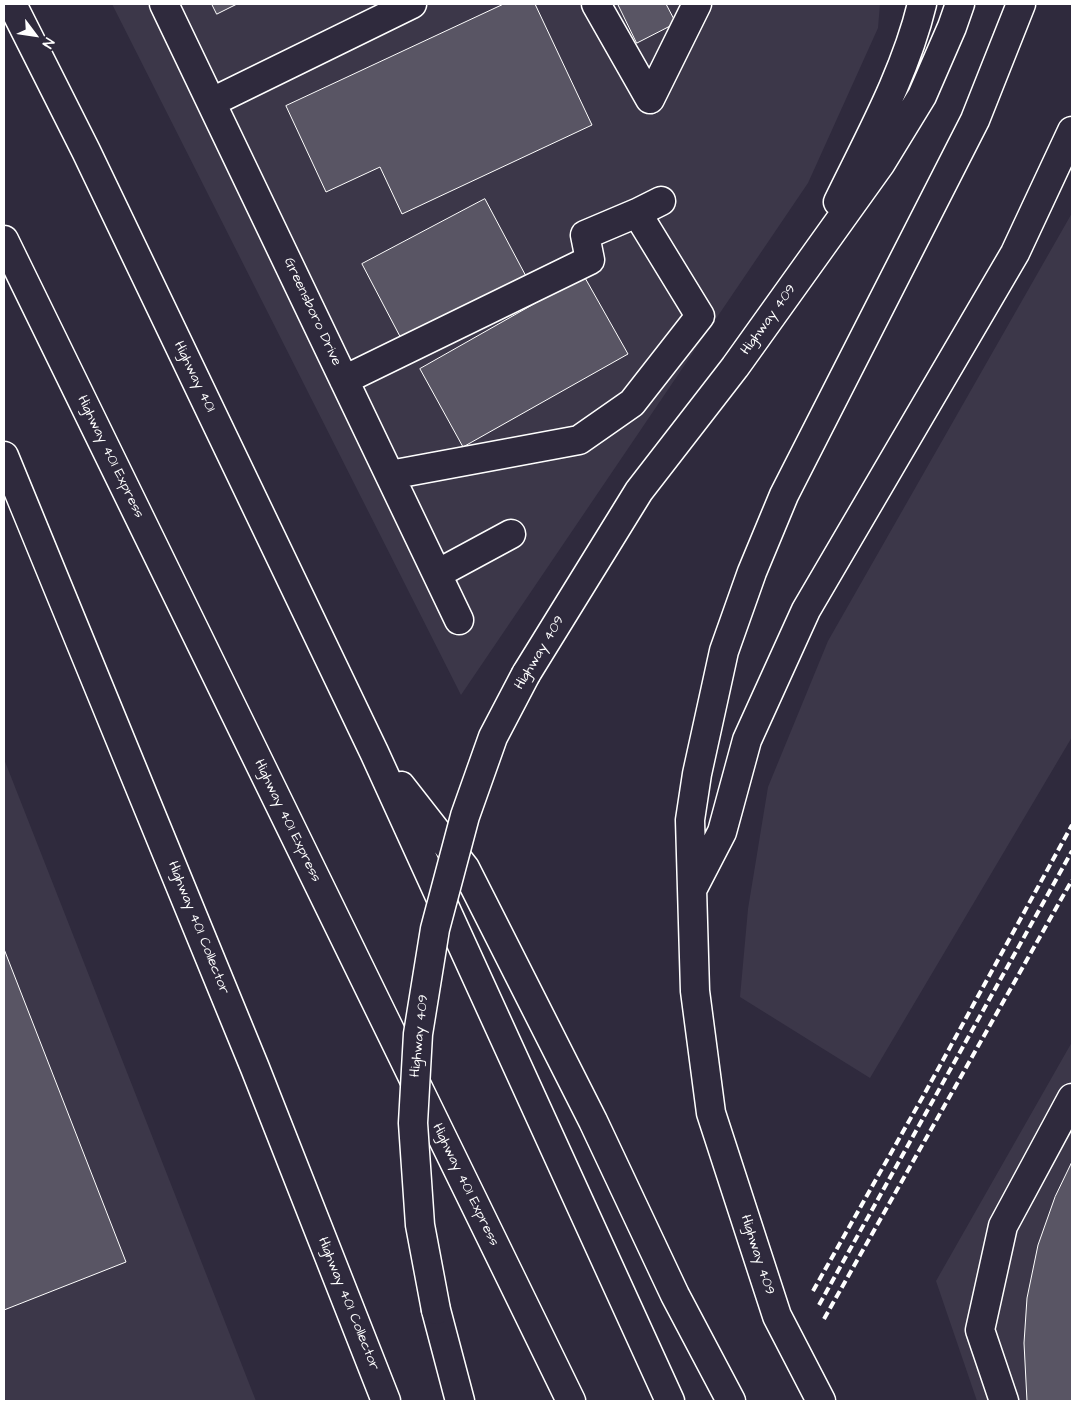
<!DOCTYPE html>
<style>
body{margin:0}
#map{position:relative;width:1076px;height:1405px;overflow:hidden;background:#2f2a3d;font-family:"Architects Daughter",sans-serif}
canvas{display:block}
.frame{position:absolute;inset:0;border:5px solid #fff;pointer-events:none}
.north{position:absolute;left:10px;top:10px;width:50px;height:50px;-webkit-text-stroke:4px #2f2a3d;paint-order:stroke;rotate:121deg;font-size:14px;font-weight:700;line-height:20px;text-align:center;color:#fff}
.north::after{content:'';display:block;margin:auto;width:18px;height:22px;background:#fff;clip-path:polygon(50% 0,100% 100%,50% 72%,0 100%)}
</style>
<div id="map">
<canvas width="1076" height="1405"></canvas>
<div class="frame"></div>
<div class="north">N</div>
</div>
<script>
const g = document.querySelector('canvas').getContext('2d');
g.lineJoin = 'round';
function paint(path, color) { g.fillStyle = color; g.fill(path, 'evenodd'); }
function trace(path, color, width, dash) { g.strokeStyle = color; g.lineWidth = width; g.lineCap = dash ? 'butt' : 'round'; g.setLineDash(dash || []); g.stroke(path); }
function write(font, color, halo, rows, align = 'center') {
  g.font = font + ' "Architects Daughter",sans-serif'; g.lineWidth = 4.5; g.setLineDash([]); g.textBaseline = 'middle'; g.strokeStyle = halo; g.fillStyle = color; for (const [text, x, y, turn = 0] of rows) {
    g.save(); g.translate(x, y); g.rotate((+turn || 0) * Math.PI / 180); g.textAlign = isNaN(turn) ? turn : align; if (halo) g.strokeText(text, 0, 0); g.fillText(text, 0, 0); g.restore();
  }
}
paint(new Path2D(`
 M112,4h768l-2,24 -70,155 -347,512z
 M1072,213v524l-202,341 -130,-81 8,-88 20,-122 60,-146z
 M4,759l252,642h-252z
 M1072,1042v359h-95l-41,-120z`), '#3c3749');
const building = new Path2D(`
 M212,4h25l-20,10z
 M504,4h31l57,121 -190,89 -22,-47 -54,25 -40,-86z
 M618,4h48l10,19 -39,20z
 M485,199l43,81 -123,66 -43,-82z
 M584,276l44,78 -165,93 -43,-78z
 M4,949l122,313 -122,48z
 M1072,1162v239h-45l-3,-58 3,-45 11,-53 17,-48z`);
paint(building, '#595564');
trace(building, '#fff', 1);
const minor = new Path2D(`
 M164,4l295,616
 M596,4l54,95
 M650,99l47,-95
 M212,102l200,-98
 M637,213l24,-12
 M344,380l246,-120 -5,-25 52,-22 63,103 -68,87 -53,37 -189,35
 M437,574l74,-40
 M1004,1401l-24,-71 23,-104 69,-128`);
const highway = new Path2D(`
 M12,4l74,147 288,601 296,649
 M838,202c31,-64 67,-128 84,-198
 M4,240l567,1161
 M4,456l251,612 131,333
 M526,674l113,-183 96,-124 146,-204 41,-67 30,-69 8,-23
 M401,786l64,82 128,253 82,174 56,106
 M693,888l29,-56 25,-92 59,-130 209,-357 57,-122
 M436,1310l24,91
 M821,1401l-44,-85 -66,-203 -16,-122 -5,-171 7,-46 27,-123 28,-79 32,-77 191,-375 46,-116`);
trace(minor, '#fff', 31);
trace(highway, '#fff', 31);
trace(minor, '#2f2a3d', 28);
trace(highway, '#2f2a3d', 28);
trace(new Path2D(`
 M813,1291l113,-200 146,-266
 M819,1305l253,-454
 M824,1319l248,-439`), '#fff', 4, [8, 4]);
const highwayBridge = new Path2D(`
 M436,1310l-16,-85 -7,-102 5,-89 17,-105 30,-113 28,-79 33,-63`);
trace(highwayBridge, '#fff', 31, []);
trace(highwayBridge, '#2f2a3d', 28);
write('14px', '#fff', '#2f2a3d', [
 ["Greensboro Drive",312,312,65],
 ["Highway 409",769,320,-54],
 ["Highway 401",194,377,64],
 ["Highway 401 Express",110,457,64],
 ["Highway 409",540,653,-59],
 ["Highway 401 Express",287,821,64],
 ["Highway 401 Collector",198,928,68],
 ["Highway 409",420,1036,-84],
 ["Highway 401 Express",465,1185,64],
 ["Highway 409",757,1255,72],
 ["Highway 401 Collector",348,1304,68]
]);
</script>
